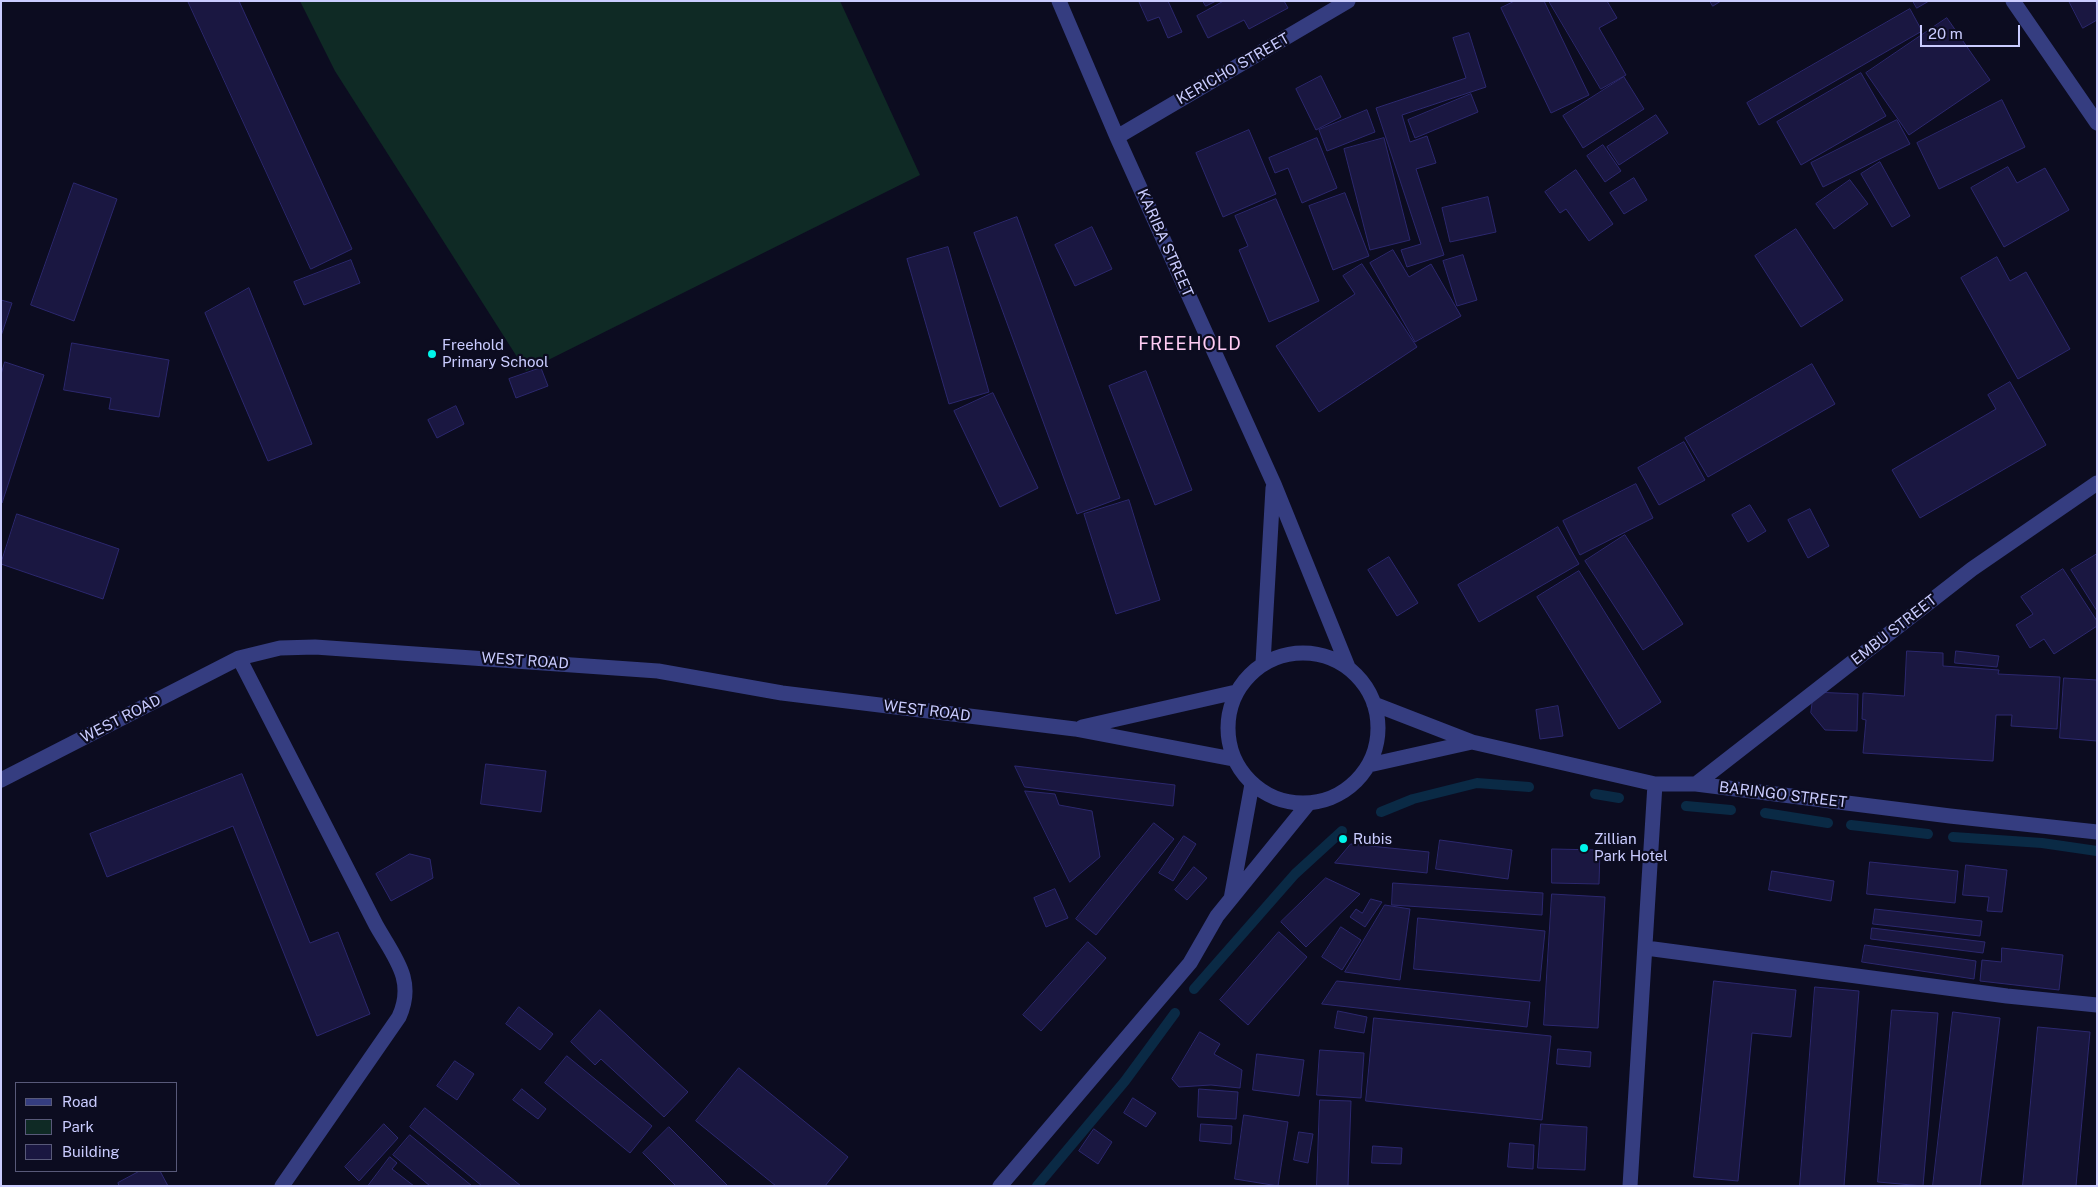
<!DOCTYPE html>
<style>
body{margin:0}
#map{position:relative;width:2098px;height:1187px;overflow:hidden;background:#0c0c20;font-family:"Public Sans",sans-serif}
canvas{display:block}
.frame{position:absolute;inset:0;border:2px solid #caccff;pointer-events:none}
.legend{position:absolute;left:15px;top:1082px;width:162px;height:90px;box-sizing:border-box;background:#0c0c20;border:1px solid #585979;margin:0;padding:6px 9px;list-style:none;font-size:15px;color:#caccff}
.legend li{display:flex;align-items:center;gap:10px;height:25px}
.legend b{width:25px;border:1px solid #585979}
.scale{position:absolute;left:1920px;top:25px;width:100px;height:22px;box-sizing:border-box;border:2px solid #caccff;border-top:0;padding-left:6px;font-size:15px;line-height:18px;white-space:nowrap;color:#caccff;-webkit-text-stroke:4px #0c0c20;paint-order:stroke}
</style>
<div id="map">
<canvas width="2098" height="1187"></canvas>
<div class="frame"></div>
<ul class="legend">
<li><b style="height:6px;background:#353d80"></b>Road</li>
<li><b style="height:14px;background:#0f2a25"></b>Park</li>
<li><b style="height:14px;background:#1a1741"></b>Building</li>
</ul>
<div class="scale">20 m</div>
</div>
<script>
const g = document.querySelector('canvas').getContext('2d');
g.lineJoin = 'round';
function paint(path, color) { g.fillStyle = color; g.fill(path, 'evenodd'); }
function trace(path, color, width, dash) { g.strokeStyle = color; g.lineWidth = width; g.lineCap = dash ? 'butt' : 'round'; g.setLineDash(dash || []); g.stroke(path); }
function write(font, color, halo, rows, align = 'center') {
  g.font = font + ' "Public Sans",sans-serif'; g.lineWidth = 4.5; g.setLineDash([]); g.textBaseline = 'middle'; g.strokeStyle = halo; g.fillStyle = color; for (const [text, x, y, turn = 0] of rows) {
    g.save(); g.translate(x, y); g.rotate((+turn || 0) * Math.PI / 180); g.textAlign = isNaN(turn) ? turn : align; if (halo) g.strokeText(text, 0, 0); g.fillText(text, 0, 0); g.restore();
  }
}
paint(new Path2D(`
 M300,1h540l80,174 -394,196 -191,-300z`), '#0f2a25');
trace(new Path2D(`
 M1595,794l24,4
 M1686,806l45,4
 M1381,812l32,-13 64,-16 52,4
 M1765,813l63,10
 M1851,825l77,9
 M1953,837l89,6 55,8
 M1194,989l101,-115 47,-43
 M1037,1186l88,-105 50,-68`), '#0a2a45', 10);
const building = new Path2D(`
 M188,1h51l113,248 -41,20z
 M1139,1h29l14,31 -14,6 -9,-21 -11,4z
 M1203,1h13l-10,5z
 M1224,1h60l4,7 -39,21 -5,-9 -36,18 -11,-22z
 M1515,1h29l45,94 -38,18 -50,-105z
 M1549,1h58l10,17 -18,10 27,47 -25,14z
 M1710,1h11l-8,5z
 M1913,1h16l-12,7z
 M2069,1h27l1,19 -14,8z
 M1910,9l12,22 -163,94 -12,-22z
 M1947,18l43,62 -81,55 -43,-62z
 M1469,33l17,54 -84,28 8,27 17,-6 9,27 -20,6 28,86 -37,12 -6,-17 20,-6 -45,-136 90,-30 -13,-40z
 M1861,73l25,43 -85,49 -24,-43z
 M1321,76l20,41 -25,13 -20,-41z
 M1624,77l20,32 -61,39 -20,-32z
 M1471,94l7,18 -63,26 -7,-18z
 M2002,100l23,47 -86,42 -22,-46z
 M1367,110l8,22 -48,19 -8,-21z
 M1656,115l12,18 -49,32 -12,-18z
 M1897,120l13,24 -87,43 -12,-24z
 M1249,130l27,64 -53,23 -27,-64z
 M1317,138l20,50 -35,15 -14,-35 -13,5 -6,-15z
 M1384,138l26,102 -40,10 -26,-101z
 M1603,145l18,26 -16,11 -18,-26z
 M1880,162l30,54 -18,11 -31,-53z
 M2008,167l9,16 28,-15 24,42 -65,37 -33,-59z
 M1576,170l37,54 -24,17 -23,-32 -6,4 -15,-21z
 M1634,178l13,22 -23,14 -14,-21z
 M1850,180l18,24 -34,25 -18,-25z
 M74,183l43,16 -43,122 -43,-16z
 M1345,193l24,63 -36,14 -24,-64z
 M1488,197l8,35 -46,10 -8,-34z
 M1276,199l43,102 -50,21 -30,-72 9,-4 -13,-30z
 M1017,217l103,281 -43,16 -103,-281z
 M1092,227l20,42 -37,17 -20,-41z
 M1796,229l47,71 -42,27 -46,-71z
 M948,247l41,145 -40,12 -42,-145z
 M1393,250l16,27 22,-13 30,52 -46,26 -45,-79z
 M1463,255l14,45 -20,6 -14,-45z
 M1997,257l13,24 16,-9 44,77 -52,30 -57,-101z
 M351,260l9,23 -56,22 -10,-23z
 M1362,264l55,83 -98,65 -43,-66 79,-52 -12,-18z
 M249,288l63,156 -44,17 -63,-148z
 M1,300l11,3 -11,33z
 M72,343l97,17 -10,57 -50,-8 2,-11 -47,-8z
 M5,362l39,13 -42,128 -1,-128z
 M1812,364l23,40 -127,73 -23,-39z
 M541,368l7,18 -32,12 -7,-19z
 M1146,371l46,119 -37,15 -46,-119z
 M2010,382l36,63 -126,73 -28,-48 104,-61 -8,-14z
 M993,393l45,95 -38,19 -46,-96z
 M456,406l8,18 -27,14 -9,-18z
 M1684,442l21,38 -46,25 -21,-37z
 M1636,484l17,34 -73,37 -17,-34z
 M1129,500l31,100 -44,14 -32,-100z
 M1750,505l16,26 -18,11 -16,-27z
 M1810,509l19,37 -21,12 -20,-38z
 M17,514l102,35 -16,50 -102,-35z
 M1558,527l21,37 -100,58 -21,-37z
 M1625,535l58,89 -40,26 -58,-89z
 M2097,554v57l-26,-41z
 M1389,557l29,46 -21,13 -29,-46z
 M2063,569l34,52v5l-43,28 -10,-15 -14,9 -14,-23 17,-11 -12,-17z
 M1579,571l82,131 -42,27 -82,-132z
 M1907,651l36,2v13l56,4 -1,4 62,3 -3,52 -46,-3 1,-11h-16l-3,46 -130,-8 3,-33 -4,-1 1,-26 41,3z
 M1956,651l43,5 -2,11 -42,-4z
 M2064,678l33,2v61l-37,-3z
 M1814,692l44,2 -1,37 -32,-1 -14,-17z
 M1558,706l5,30 -23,3 -4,-29z
 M486,764l60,7 -5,41 -60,-8z
 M1015,766l160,19 -2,21 -148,-19z
 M242,774l68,169 28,-11 32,82 -53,22 -84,-210 -126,51 -17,-43z
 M1025,791l30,3 4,11 33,6 8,46 -30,25z
 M1154,823l20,16 -78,96 -20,-16z
 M1184,836l12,8 -23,37 -14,-8z
 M1440,840l72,10 -4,29 -72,-10z
 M1351,844l78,8 -2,21 -92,-10z
 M1552,849l48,1 -1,34 -47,-1z
 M410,854l20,5 3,19 -42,23 -15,-27z
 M1870,862l88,9 -3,32 -88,-9z
 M1966,865l41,5 -5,42 -15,-1 2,-14 -26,-2z
 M1194,867l13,11 -20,22 -12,-10z
 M1772,871l62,10 -3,20 -62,-11z
 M1326,878l34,16 -54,53 -25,-25z
 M1393,883l150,10 -1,22 -150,-10z
 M1055,889l13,29 -22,9 -12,-29z
 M1552,894l53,3 -7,131 -54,-3z
 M1371,899l11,3 -17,25 -15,-10 6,-8 6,4z
 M1385,905l25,4 -10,71 -55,-8z
 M1875,909l107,12 -2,15 -107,-12z
 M1418,918l127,13 -5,50 -126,-12z
 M1341,927l20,13 -19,30 -20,-13z
 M1872,928l113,14 -2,11 -112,-14z
 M1279,932l28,25 -59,68 -28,-25z
 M1088,942l18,16 -65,73 -18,-16z
 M1865,945l111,16 -2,18 -112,-17z
 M2002,948l61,7 -4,35 -79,-9 2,-21 19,2z
 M1337,981l193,21 -3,25 -205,-23z
 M1714,981l82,9 -5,47 -39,-4 -14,148 -44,-4z
 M1815,987l44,4 -15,195h-44z
 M519,1007l34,27 -13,16 -34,-26z
 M600,1010l88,82 -24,25 -63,-58 -6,6 -24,-23z
 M1892,1010l46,3 -15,173 -45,-4z
 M1338,1011l29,6 -3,16 -29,-5z
 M1953,1012l47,6 -20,168h-47z
 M1374,1018l177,18 -9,84 -176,-19z
 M2038,1027l52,5 -14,154h-53z
 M1200,1032l20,12 -6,10 28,16 -2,18 -29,-3 -32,2 -7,-8z
 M1558,1049l33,3 -1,15 -33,-3z
 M1320,1050l44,3 -3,45 -44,-3z
 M1257,1054l47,6 -5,36 -46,-6z
 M567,1056l85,70 -22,27 -85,-70z
 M455,1061l19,13 -17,26 -20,-14z
 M739,1068l109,89 -23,29h-49l-80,-65z
 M522,1089l24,20 -8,10 -25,-19z
 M1199,1089l39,3 -2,27 -38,-2z
 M1133,1098l23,15 -10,14 -22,-14z
 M1320,1100l31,1 -3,85h-31z
 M425,1108l96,78h-39l-72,-59z
 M1244,1115l44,7 -10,64 -43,-7z
 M384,1124l14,14 -39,43 -14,-14z
 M1201,1124l31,2 -1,18 -31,-3z
 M1541,1124l46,3 -2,43 -47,-2z
 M669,1127l59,59h-52l-33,-33z
 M1094,1129l18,13 -14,22 -19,-13z
 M1299,1132l14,2 -5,29 -14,-3z
 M410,1135l62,51h-42l-37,-31z
 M1510,1143l24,2 -1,24 -25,-2z
 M1373,1146l29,2 -1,16 -29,-1z
 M390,1157l7,6 -5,6 22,17h-46z
 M140,1171h20l8,15h-49l-1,-3z`);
paint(building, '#1a1741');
trace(building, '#2c286e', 1);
trace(new Path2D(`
 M1059,1l58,136 157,347 74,183
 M2013,1l84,122
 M1117,137l231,-136
 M1228 728a75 75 0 1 1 150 0a75 75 0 1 1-150 0Z
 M239,658l137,267c18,32 40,55 23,92l-117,169
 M1263,663l10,-175
 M1374,704l98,38 183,42h41l254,32 147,16
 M1082,727l154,-35
 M1369,765l103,-23
 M1,780l238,-122 41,-10 35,-1 343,24 124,22 293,36 158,30
 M1696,784l276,-215 125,-86
 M1231,899l21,-115
 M1646,948l361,48 90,9
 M1000,1186l190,-223 27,-47 91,-112
 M1630,1186l25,-402`), '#353d80', 15);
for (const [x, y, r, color] of [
 [432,354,5,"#00f5ea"],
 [1343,839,5,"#00f5ea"],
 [1584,848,5,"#00f5ea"]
]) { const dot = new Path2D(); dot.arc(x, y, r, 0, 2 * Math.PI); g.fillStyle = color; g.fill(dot); trace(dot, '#0c0c20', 2); }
write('15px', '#caccff', '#0c0c20', [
 ["KERICHO STREET",1233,69,-30],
 ["KARIBA STREET",1165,243,66],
 ["EMBU STREET",1894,630,-38],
 ["WEST ROAD",525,661,4],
 ["WEST ROAD",927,711,7],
 ["WEST ROAD",121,719,-27],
 ["BARINGO STREET",1783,795,7]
]);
write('15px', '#caccff', '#0c0c20', [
 ["Freehold",442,345],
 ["Primary School",442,362],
 ["Rubis",1353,839],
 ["Zillian",1594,839],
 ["Park Hotel",1594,856]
], 'left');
g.letterSpacing = '1px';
write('18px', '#ffccf4', '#0c0c20', [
 ["FREEHOLD",1190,344]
]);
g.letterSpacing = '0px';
</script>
